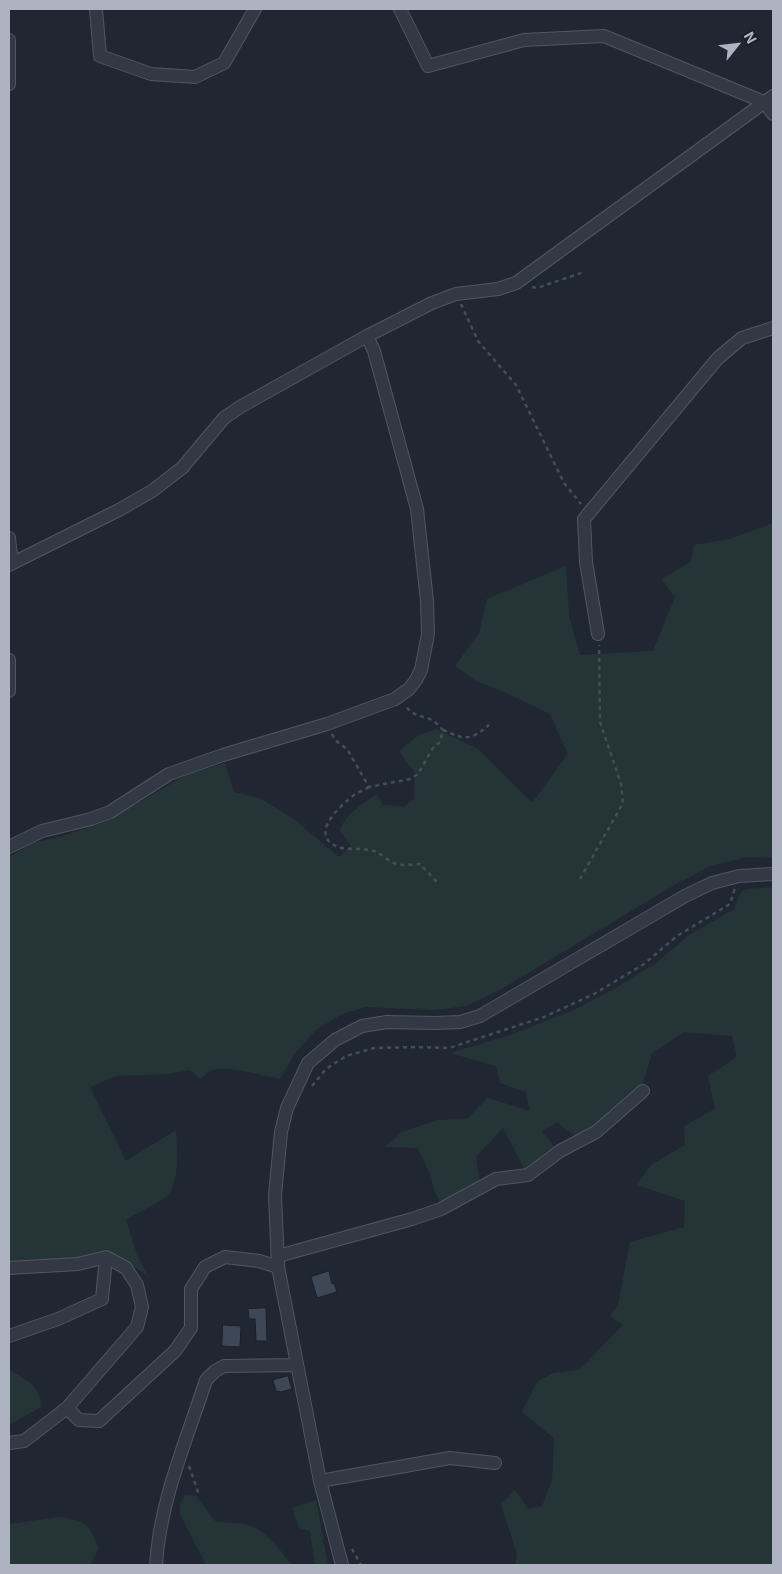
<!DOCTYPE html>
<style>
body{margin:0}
#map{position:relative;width:782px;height:1574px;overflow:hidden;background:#202733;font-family:Inter,sans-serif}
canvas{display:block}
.frame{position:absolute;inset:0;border:10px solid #adb3c1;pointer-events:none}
.north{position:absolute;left:712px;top:20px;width:50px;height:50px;-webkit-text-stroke:4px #191e28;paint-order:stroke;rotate:61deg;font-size:14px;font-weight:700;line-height:20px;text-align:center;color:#adb3c1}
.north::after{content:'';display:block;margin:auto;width:18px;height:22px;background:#adb3c1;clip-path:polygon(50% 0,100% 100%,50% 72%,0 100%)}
</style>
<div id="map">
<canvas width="782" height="1574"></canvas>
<div class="frame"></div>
<div class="north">N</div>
</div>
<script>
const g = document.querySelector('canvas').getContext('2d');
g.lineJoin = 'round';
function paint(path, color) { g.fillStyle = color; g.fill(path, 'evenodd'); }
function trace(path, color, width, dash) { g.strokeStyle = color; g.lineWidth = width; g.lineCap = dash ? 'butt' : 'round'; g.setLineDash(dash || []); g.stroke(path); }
paint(new Path2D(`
 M773,523v335l-26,-1 -37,9 -46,25 -164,99 -34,16 -31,4 -69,-3 -24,7 -26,16 -21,23 -15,26c-20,-4 -44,-12 -64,-10 -7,1 -11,6 -16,10l-10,-9 -22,4 -52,2 -26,11 36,74 50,-31c1,18 4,53 -9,66 -6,6 -32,18 -41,24l11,35 11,21 -41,-27 -36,10 -62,3v-405l24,-14 26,-6 46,-15 81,-47 39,-12 9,29 25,6 32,19 48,40 12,-11 -11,-16c6,-17 22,-25 37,-36l6,11 21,2 10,-8 1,-26 -16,-22 20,-16 17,-6 42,20 54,54 36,-49 -18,-40 -46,-22 -28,-11 -21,-15 24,-33 8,-34 79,-33 3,50 11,39 73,-4 22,-54 -14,-18 30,-17 3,-17 36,-6z
 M773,887v678h-258l2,-11 -16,-50 14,-14 13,19 14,-3 10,-26 2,-42 -32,-26 15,-30 16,-9 26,-3 44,-45 -13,-9 8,-11 12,-63 54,-15 1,-26 -48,-16 14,-20 34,-20 -1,-19 31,-17 -7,-33 29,-19 -5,-21 -48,-4 -32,21 -10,34 -48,41 -17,10 -20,-16 -15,9 13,17 -30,22 -22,-42 -27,29 4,26 -39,20 -7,-13 -3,-14 -13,-28 -33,-1 17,-15 36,-12 29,-1 21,-21 42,13 -4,-19 -26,-9 -4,-17 -46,-13 60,-18 64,-25 40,-21 43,-27 31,-26 46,-27 7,-17 7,-3z
 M9,1369c16,11 32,17 32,38l-32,18z
 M185,1495l11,1 20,26c10,1 23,0 32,3 20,7 32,24 43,40h-85l-26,-51v-10z
 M316,1500l12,65h-13l-5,-34 -11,-3 -7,-20z
 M61,1517c27,5 26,6 38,31l-9,17h-81v-41z`), '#253537');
const building = new Path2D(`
 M329,1271l3,13 2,-1 3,9 -20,6 -6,-21z
 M266,1308l1,33h-11l-1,-22h-6l-1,-10z
 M223,1325l18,1 -1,21 -18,-1z
 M288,1376l4,13 -11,3 -5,-1 -3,-11z`);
paint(building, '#3e4756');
trace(building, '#1b202a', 1);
const minor = new Path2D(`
 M96,9l4,47 51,18 44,3 29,-14 31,-54
 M400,9l28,57 96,-26 80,-4 160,66 9,12
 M9,40v44
 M9,538l2,18 -2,6
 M9,565l110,-55 33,-19 30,-23 42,-50 16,-11 127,-71 65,-33 24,-9 42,-5 18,-6 257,-187
 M598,634l-12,-72 -2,-43 134,-161 24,-20 31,-10
 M9,660v31
 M9,847l33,-16 49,-12 19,-7 59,-38 54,-19 104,-31 68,-25 14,-10 7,-9 5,-10 7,-36 -1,-33 -10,-92 -43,-158 -7,-15
 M278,1256l134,-37 29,-10 55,-30 32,-4 32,-24 36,-19 47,-41
 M9,1268l69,-4 28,-7 20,11 11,17 5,22 -5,20 -70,81 -43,33 -15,2
 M9,1336l49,-17 44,-20 4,-42
 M67,1408l12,12 20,1 76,-70 16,-23v-39l14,-22 20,-10 34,4 19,6
 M320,1481l130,-23 45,5
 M156,1565c4,-65 30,-123 50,-185l9,-9 9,-5 73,-1
 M342,1565l-22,-84 -42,-214 -3,-72 6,-63 6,-24 21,-45 27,-23 27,-14 25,-4 48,1 25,-1 20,-6 205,-120 27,-13 27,-7 34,-2`);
trace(minor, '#505662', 14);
trace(new Path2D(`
 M532,287l5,1 47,-16
 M461,304l17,37 38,44 48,98 17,21
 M443,730c22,10 27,11 46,-5
 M332,734l3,6 12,9 22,38 41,-8 8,-5 15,-26 7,-6 3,-12c-3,-3 -6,-6 -9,-9 -10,-6 -20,-3 -28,-15
 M369,787c-7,4 -15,7 -20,12 -13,11 -38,36 -13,47 9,5 26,1 38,5 8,3 15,11 23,13 6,2 16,0 23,0l17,18
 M580,879l43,-76 -2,-19 -21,-62 -1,-77
 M312,1086l14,-17 20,-13 28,-8 42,-1 33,1 95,-31 50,-23 50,-30 33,-28 53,-32 5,-16
 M189,1466l10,29
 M352,1549l9,16`), '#415054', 2.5, [4, 4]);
trace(minor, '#333944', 12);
</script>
